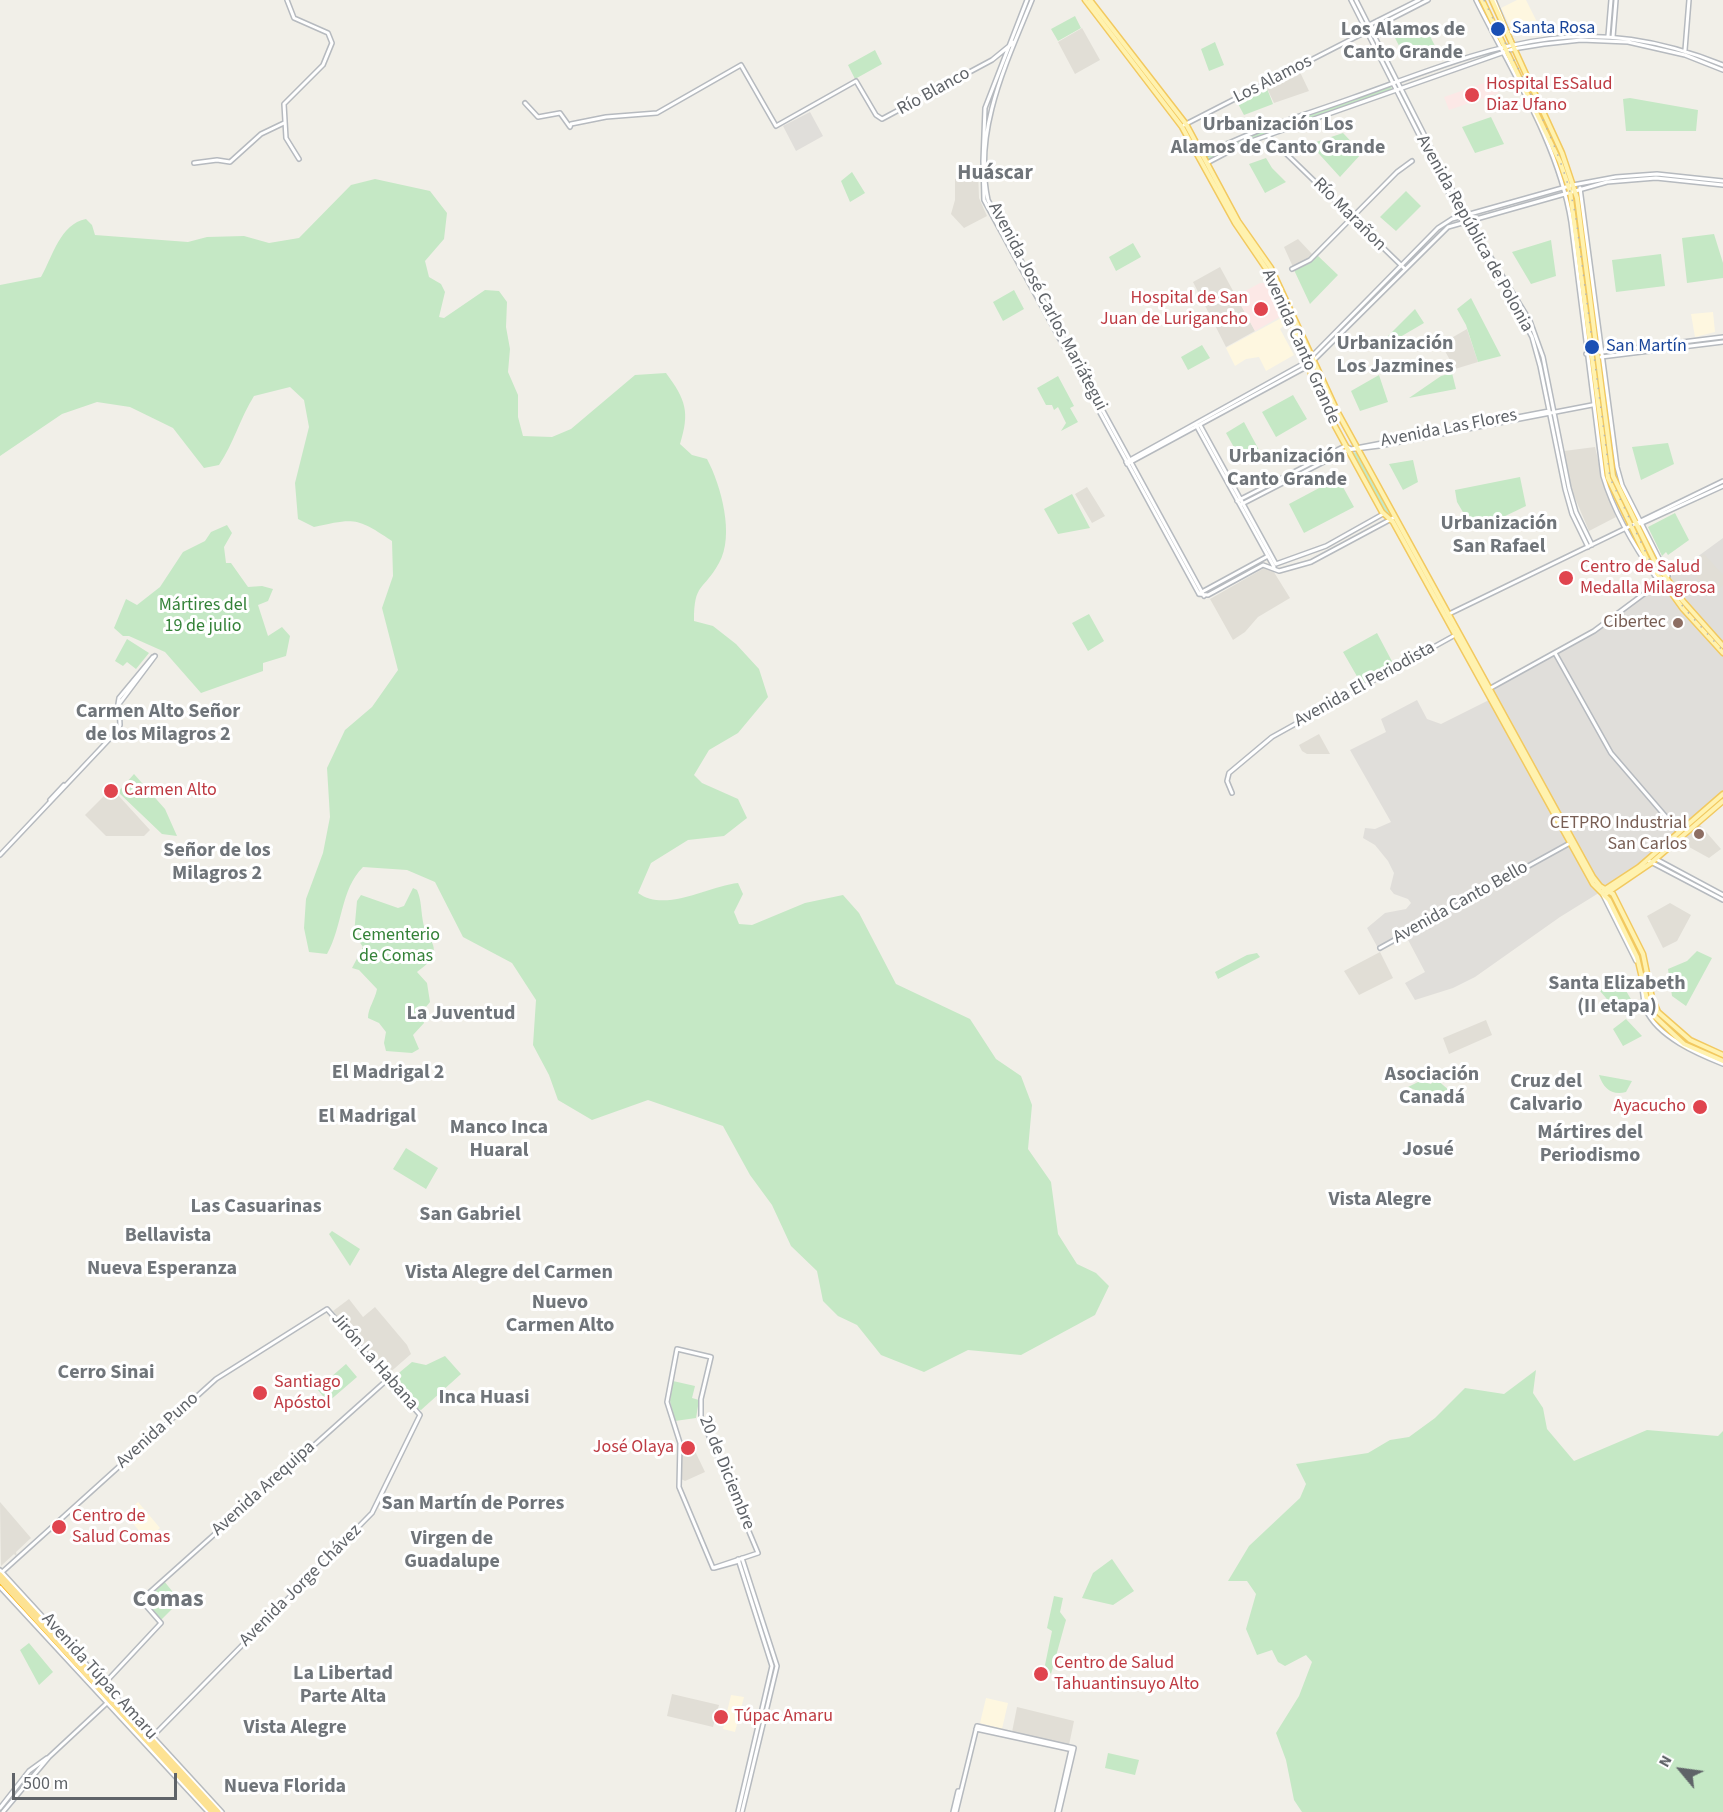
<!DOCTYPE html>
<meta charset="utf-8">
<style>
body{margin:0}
#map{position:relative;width:1723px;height:1812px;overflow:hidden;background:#f1efe8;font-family:"Source Sans 3",sans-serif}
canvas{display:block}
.north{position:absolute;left:1651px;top:1740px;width:60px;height:60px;-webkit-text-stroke:4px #fff;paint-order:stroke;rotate:299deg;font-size:16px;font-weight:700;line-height:24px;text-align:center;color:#5f6368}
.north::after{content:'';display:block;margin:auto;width:21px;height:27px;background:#5f6368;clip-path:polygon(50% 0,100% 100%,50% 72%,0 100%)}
.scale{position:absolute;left:12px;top:1773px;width:165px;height:27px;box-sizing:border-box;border:3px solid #5f6368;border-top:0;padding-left:8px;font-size:18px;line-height:21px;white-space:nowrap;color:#5f6368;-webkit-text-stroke:4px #fff;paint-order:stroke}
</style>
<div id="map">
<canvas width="1723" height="1812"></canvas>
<div class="north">N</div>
<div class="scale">500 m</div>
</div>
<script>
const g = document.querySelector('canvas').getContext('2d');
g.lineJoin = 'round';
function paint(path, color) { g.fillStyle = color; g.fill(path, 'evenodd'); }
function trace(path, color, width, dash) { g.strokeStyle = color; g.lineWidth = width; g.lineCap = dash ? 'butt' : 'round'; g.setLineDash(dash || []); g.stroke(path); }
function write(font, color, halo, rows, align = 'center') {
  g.font = font + ' "Source Sans 3",sans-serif'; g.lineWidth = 6; g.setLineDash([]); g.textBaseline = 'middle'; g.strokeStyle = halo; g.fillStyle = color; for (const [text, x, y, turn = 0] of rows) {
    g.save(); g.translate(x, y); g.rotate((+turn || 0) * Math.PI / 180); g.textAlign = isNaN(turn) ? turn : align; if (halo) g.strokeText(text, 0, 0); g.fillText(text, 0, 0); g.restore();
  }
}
paint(new Path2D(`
 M1517,0h9l13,26 -25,8 -13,-26z
 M1713,312l2,20 -20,5 -4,-23z
 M1285,316l3,6 -8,7 14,26 -28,16 -7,-14 -13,2 -11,7 -9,-18z
 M138,1502l22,26 -13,12 -22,-26z
 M731,1695l13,2 -9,35 -12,-3z
 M986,1698l22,5 -6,26 -22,-6z`), '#fef7e0');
paint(new Path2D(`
 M810,112l13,24 -27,15 -13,-25z
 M1723,538v259l-79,68 -84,52 -85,60 -22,11 -38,12 -10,-17 20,-11 -19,-36 -27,14 -12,-22 18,-15 21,-4 5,-6 -3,-4 -14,-5 -4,-5 4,-16 -6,-12 -13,-16 -12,-7 2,-10 10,1 16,-7 -41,-72 36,-18 -5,-13 36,-19 10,19 14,5 52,-26 -2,-9 101,-55z`), '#e0deda');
paint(new Path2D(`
 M1082,28l18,32 -25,14 -17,-32z
 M1299,70l10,21 -35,12 -8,-17z
 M978,168l1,30 8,18 -23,12 -13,-14 4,-14v-21z
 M1298,239l15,16 -6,6 -14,6 -9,-20z
 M1220,267l35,64 -29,16 -33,-65z
 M1467,329l11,33 -23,7 -14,-25z
 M1595,447l8,34 13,36 -27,14 -17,-40 -8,-40z
 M1087,487l18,29 -13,7 -17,-29z
 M1704,554l19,21v10l-12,11 -23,-31z
 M1266,567l6,2 18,29 -32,19 -13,15 -12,8 -23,-41z
 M1319,734l11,20h-23l-5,-3 -3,-6z
 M106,794l6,5 5,-5 33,36 -6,6h-38l-21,-21z
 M1700,825l21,24 -12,9 -29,-16z
 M1670,903l21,12 -14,26 -14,7 -16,-32z
 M1380,952l13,26 -34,17 -15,-24z
 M1486,1020l6,15 -43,19 -6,-16z
 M349,1299l14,18 12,-10 32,38 4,9 -24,21 -54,-64z
 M694,1449l11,23 -20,9 -4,-2v-25z
 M0,1502l31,36 -15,14 1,5 -3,-3 -13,12z
 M672,1694l47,11 -6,22 -46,-11z
 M1017,1707l57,14 -5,24 -57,-13z`), '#e1ded6');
paint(new Path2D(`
 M1493,80l6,13 -50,17 -5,-13z
 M1260,283h5l18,32 -28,16 -19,-35z`), '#fce8e6');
paint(new Path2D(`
 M1075,16l6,12 -23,13 -7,-12z
 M1424,24l12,24 -30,11 -11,-21z
 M1215,42l9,23 -15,6 -8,-22z
 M875,50l7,14 -27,15 -7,-14z
 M1266,86l7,18 -29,11 -8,-15z
 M1391,86l1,4 -154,53 -32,18 -2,-4 32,-17z
 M1630,98l68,12 -2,21h-70l-3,-32z
 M1491,117l13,27 -29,9 -13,-26z
 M1343,133l19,20 -22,24 -30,-33z
 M1266,158l6,10 14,14 -21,11 -16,-29z
 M852,172l13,21 -15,9 -9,-21z
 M375,179l55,12 17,22 -3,26 -19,22 4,16 12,7 4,8 -6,25 5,1 41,-28 14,1 8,11 -1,25 4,22 -2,23 10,23v22l5,19 29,1 19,-8 64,-54 31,-2c20,27 24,39 14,71l12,11 15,4c14,26 28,77 12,104 -16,29 -25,19 -25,58l19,5 23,18 23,25 9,28 -30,36 -29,17 -15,25 8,8 36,16 9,19 -23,18 -36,4 -37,23 -13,30c28,20 70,-7 100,-10l5,11 -9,18 5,12 13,1 53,-22 38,-8 16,18 37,71 74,35 26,40 25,17 11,29 -4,44 23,33 7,52 19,30 19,9 13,13 -14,29 -74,40 -53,-5 -44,22 -43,-17 -24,-30 -19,-9 -15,-15 -6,-30 -26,-25 -19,-41 -22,-30 -27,-49 -75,-26 -56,20 -34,-20 -9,-25 -16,-30 3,-45 -24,-37 -49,-26 -28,-55 -28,-12 -44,-3c-23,23 -20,59 -36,87l-18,-2 -5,-24 2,-29 17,-46 7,-36 -3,-49 18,-38 27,-23 26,-37 -16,-62 11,-32 -1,-35c-35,-24 -38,-23 -78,-14l-16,-8 -3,-36 14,-56 -5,-27 -14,-13 -36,9c-14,22 -20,47 -35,69l-15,3 -31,-40 -43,-21 -33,-5 -35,12 -62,42v-171l41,-8c12,-21 19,-53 45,-58l6,6 3,10 93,7 19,-5 37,-1 25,7 30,-5 52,-53z
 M1406,191l15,15 -25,25 -16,-14z
 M1714,234l9,29v15l-36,5 -5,-45z
 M1551,240l5,36 -25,8 -19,-32z
 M1133,243l8,14 -25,14 -7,-14z
 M1661,254l4,32 -49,6 -4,-32z
 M1317,255l21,20 -28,29 -16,-34 13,-6z
 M1014,290l10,19 -21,12 -10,-19z
 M1471,298l30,58 -23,6 -12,-37 -9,-16z
 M1415,309l9,14 -41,24v-6z
 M1202,345l8,13 -22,12 -7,-13z
 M1452,373l4,16 -47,9 32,-22z
 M1379,375l9,27 -28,9 -9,-20z
 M1058,376l16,30 -4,2 8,14 -17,9 5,-8 -8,-16 -4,3 -2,-5h-6l-9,-17z
 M1293,395l14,24 -31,18 -14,-25z
 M1244,422l15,28 -18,10 -15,-27z
 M1668,443l6,21 -33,16 -9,-33z
 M1358,452l34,63 -1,2 -6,-3 -34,-61z
 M1413,460l5,22 -15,8 -14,-26z
 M1520,477l6,29 -52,25 -17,-29 -2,-12z
 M1338,478l16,29 -50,26 -15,-29z
 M1072,494l18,34 -32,6 -14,-25z
 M1675,513l14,27 -21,15 -2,-3 -4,4 -14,-29z
 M227,525l5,8 -8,14 2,16h5l17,24 14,-1 11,3 -5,12 -10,4 10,31 14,-9 8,9 -4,20 -23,7v8l-62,22 -36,-41 -36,-16h-6l-9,-8 12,-29 11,6 23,-18 23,-35 22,-11 6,-9z
 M1089,614l15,27 -16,10 -16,-28z
 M1377,633l18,34 -33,18 -19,-33z
 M127,639l22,14 -13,16 -9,-7 -4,4 -8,-5z
 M134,774l31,35 12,27 -15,-2 -44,-42z
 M413,888l4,2c6,13 3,28 9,42 4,8 10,13 7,22 -2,8 -10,13 -16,18l10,11 3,19 -9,11 3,10 -11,12 6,14 -7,4 -26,-2 -2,-8 2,-11 -7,-9 -11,-5c0,-10 7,-18 9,-29l-18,-19 -7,-2 11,-21 -9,-13 3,-33 4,-6 37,13 6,-2z
 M1697,951l15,7 -26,48 -14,-10 -4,-27 19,-8z
 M1257,953l3,4 -42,22 -3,-7 32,-17z
 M1618,977l14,24 -14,11 -18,-21z
 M1626,1019l16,17 -19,10 -10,-17z
 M1599,1075l33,6 -6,11c-14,4 -23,-4 -27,-17z
 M1435,1078l16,14 -19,5 -24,-10 12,-6 11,3z
 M406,1148l32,20 -12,21 -33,-20z
 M332,1231l28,18 -10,17 -21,-32z
 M445,1356l16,18 -40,36 -3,-1 -24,-32 18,-15 14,3z
 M346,1364l11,13 -29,25 -11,-13z
 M1536,1370l-3,23 10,15 4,21 27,32 73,-31 71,6 5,-5v381h-421l-8,-12 -8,-40 -10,-27 23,-37 13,-34 -6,-7 -21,11 -7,-4 -6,-12 -15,5 -11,-26 10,-35 -9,-13h-19l21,-35 51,-48 6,-14 -10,-20 72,-11 22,-13 19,-3 26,-19 30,-30 39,6z
 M673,1381l22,5 -3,12 7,2 -3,18 -21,3 -5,-20z
 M1112,1559l22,32 -21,14 -31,-7 11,-25z
 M164,1581l16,20 -19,19 -18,-21z
 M1054,1596l9,2 -3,14 6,8 -15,54 -6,-9 7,-34 -5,-3z
 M29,1643l24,29 -14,13 -19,-35z
 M1108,1753l31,7 -4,15 -30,-7z`), '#c5e8c5');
const secondary = new Path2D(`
 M287,0l7,18 34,15 4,10 -9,22 -39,39 2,34 13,21
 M1027,0l-42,108 -2,53 1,39 215,394
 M1032,0c-25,62 -59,130 -44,200l216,396
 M1351,0l112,222 46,71 23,44 8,29 25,123 7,25 16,33
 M1356,0l109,215 65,106 13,36 26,131 7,24 16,33
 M1476,0c34,69 83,145 95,222l32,254c11,37 32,72 54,103l5,2
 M1494,0l18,43
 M1367,26l52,-26
 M1608,36l3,-36
 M1613,37l3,-37
 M1685,50l4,-50
 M525,103l13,14 22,-4 10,14 1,-3 35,-7 51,-4 84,-48 35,61 80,-45 20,34 6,4 110,-59 22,-18
 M1184,125l244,-125
 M1268,136l137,133
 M1203,156c47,-26 99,-40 149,-58 137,-49 226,-92 371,-33
 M194,163l23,-3 13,2 31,-28 23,-11
 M1207,163l36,-19 270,-95 31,-5 37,-4 47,2 57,13 38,15
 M1292,269l18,-9 87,-88 15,-11
 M1586,354l137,-17
 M1312,356l126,-128 14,-9 121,-34 43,-8 41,-3 66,7
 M1601,357l122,-15
 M1196,425l78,142
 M1200,425l76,139
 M1126,462l182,-101
 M1127,464l181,-98 140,-139 159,-45 49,-4 67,7
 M1237,501l108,-55 6,3 198,-38
 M1240,505l107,-55 32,-4 213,-41
 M1640,524l83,-38
 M1276,564l50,-18 57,-32
 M1200,593l68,-37
 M1199,594l9,1 55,-30 16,6 32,-9 84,-45
 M1449,614l274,-133
 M1555,653l56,100 68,79
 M1489,689l105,-58 74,-55 -46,-91 -5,-18 -37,-279
 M117,710l2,-12 34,-41
 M1232,793l-5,-12 2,-8 43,-36 185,-103
 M50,800l14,-15
 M0,855l118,-125 2,-5 -1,-21 36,-48
 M1656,859l67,36
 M1647,860l76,40
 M1603,895l33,66
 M1380,948l190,-105
 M1641,982c2,9 2,20 5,28 12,27 52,44 77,54
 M677,1349l34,8 -10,42v18l57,136 -45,15 -34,-81 1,-44 -13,-41z
 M742,1558l35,108 -35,146
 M714,1568l25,-7
 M0,1570l222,242
 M0,1574l216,-195 111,-70 93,106 -48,98 -219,223
 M0,1587l208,225
 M104,1684l57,-61 -20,-23 247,-221
 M976,1729l97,21
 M0,1808l29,-37 18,-13
 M3,1812l46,-55 58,-54
 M738,1812l34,-146 -34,-107
 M953,1812l5,-21h3
 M956,1812l21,-86 97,22 -15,64
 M1057,1812l14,-62`);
const primary = new Path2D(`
 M1085,0l97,127 53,96 32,47 40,87 5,21 18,39 52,95 11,10 200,362 16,16 28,57 13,55 34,32 39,17
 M1090,0l96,124 52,97 33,47 66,143 256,466 7,9 13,8 30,60 9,44 6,14 32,28 33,15
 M1482,0l78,162 10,29 38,287 39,81 36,50 40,44
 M1492,0l70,153 15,45 36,278 42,86 28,39 40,45
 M1604,890l35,-23 84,-73
 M1604,895l47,-32 72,-62`);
const highway = new Path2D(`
 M0,1575l218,237
 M0,1580l212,232`);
trace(secondary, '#b6babf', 6);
trace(primary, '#f2c960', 7);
trace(highway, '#f9ab00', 8);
trace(secondary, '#fff', 3);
trace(primary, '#fff2af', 4);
trace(highway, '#fde293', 5);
trace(new Path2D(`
 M1484,0c32,68 79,145 92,218l34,260 39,81 35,49 39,43`), '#b6b7b8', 1.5, [1.5, 8]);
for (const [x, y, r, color] of [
 [1498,29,8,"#1a4fb4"],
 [1472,95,8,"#e0444e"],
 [1261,309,8,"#e0444e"],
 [1592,347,8,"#1a4fb4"],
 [1566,578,8,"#e0444e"],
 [1678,623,6,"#8d6e63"],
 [111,791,8,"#e0444e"],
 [1699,834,6,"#8d6e63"],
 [1700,1107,8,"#e0444e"],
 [260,1393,8,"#e0444e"],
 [688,1448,8,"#e0444e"],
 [59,1527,8,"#e0444e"],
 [1041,1674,8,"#e0444e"],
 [721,1717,8,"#e0444e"]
]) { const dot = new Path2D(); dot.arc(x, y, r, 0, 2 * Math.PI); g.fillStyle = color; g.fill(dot); trace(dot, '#fff', 2); }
write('18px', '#164399', '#fff', [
 ["Santa Rosa",1512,29],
 ["San Martín",1606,347]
], 'left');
write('18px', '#5f6368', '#fff', [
 ["Los Alamos",1273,80,-27],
 ["Río Blanco",934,92,-29],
 ["Río Marañon",1349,215,45],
 ["Avenida República de Polonia",1474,234,61],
 ["Avenida José Carlos Mariátegui",1047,307,62],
 ["Avenida Canto Grande",1300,347,66],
 ["Avenida Las Flores",1449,429,-11],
 ["Avenida El Periodista",1365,685,-29],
 ["Avenida Canto Bello",1461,903,-29],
 ["Jirón La Habana",374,1362,49],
 ["Avenida Puno",158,1431,-42],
 ["20 de Diciembre",726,1473,68],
 ["Avenida Arequipa",264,1489,-42],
 ["Avenida Jorge Chávez",301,1586,-45],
 ["Avenida Túpac Amaru",99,1677,48]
]);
write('18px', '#be3a42', '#fff', [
 ["Hospital EsSalud",1486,85],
 ["Diaz Ufano",1486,106],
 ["Hospital de San",1248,299,"right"],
 ["Juan de Lurigancho",1248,320,"right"],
 ["Centro de Salud",1580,568],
 ["Medalla Milagrosa",1580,589],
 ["Carmen Alto",124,791],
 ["Ayacucho",1686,1107,"right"],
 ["Santiago",274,1383],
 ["Apóstol",274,1404],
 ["José Olaya",674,1448,"right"],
 ["Centro de",72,1517],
 ["Salud Comas",72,1538],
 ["Centro de Salud",1054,1664],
 ["Tahuantinsuyo Alto",1054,1685],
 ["Túpac Amaru",734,1717]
], 'left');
write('18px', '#348238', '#fff', [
 ["Mártires del",203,606],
 ["19 de julio",203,627],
 ["Cementerio",396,936],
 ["de Comas",396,957]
]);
write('18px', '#785e54', '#fff', [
 ["Cibertec",1666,623],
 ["CETPRO Industrial",1687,824],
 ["San Carlos",1687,845]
], 'right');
write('bold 20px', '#70757a', '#fff', [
 ["Los Alamos de",1403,31],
 ["Canto Grande",1403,54],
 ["Urbanización Los",1278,126],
 ["Alamos de Canto Grande",1278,149],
 ["Urbanización",1395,345],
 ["Los Jazmines",1395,368],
 ["Urbanización",1287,458],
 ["Canto Grande",1287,481],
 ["Urbanización",1499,525],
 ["San Rafael",1499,548],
 ["Carmen Alto Señor",158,713],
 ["de los Milagros 2",158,736],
 ["Señor de los",217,852],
 ["Milagros 2",217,875],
 ["Santa Elizabeth",1617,985],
 ["(II etapa)",1617,1008],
 ["La Juventud",461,1015],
 ["El Madrigal 2",388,1074],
 ["Asociación",1432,1076],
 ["Canadá",1432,1099],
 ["Cruz del",1546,1083],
 ["Calvario",1546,1106],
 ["El Madrigal",367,1118],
 ["Manco Inca",499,1129],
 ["Huaral",499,1152],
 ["Mártires del",1590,1134],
 ["Periodismo",1590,1157],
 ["Josué",1428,1151],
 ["Vista Alegre",1380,1201],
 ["Las Casuarinas",256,1208],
 ["San Gabriel",470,1216],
 ["Bellavista",168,1237],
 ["Nueva Esperanza",162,1270],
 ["Vista Alegre del Carmen",509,1274],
 ["Nuevo",560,1304],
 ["Carmen Alto",560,1327],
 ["Cerro Sinai",106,1374],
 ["Inca Huasi",484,1399],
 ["San Martín de Porres",473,1505],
 ["Virgen de",452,1540],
 ["Guadalupe",452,1563],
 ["La Libertad",343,1675],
 ["Parte Alta",343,1698],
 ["Vista Alegre",295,1729],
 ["Nueva Florida",285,1788]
]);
write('bold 21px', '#70757a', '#fff', [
 ["Huáscar",995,174]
]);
write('bold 24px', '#70757a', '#fff', [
 ["Comas",168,1601]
]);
</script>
